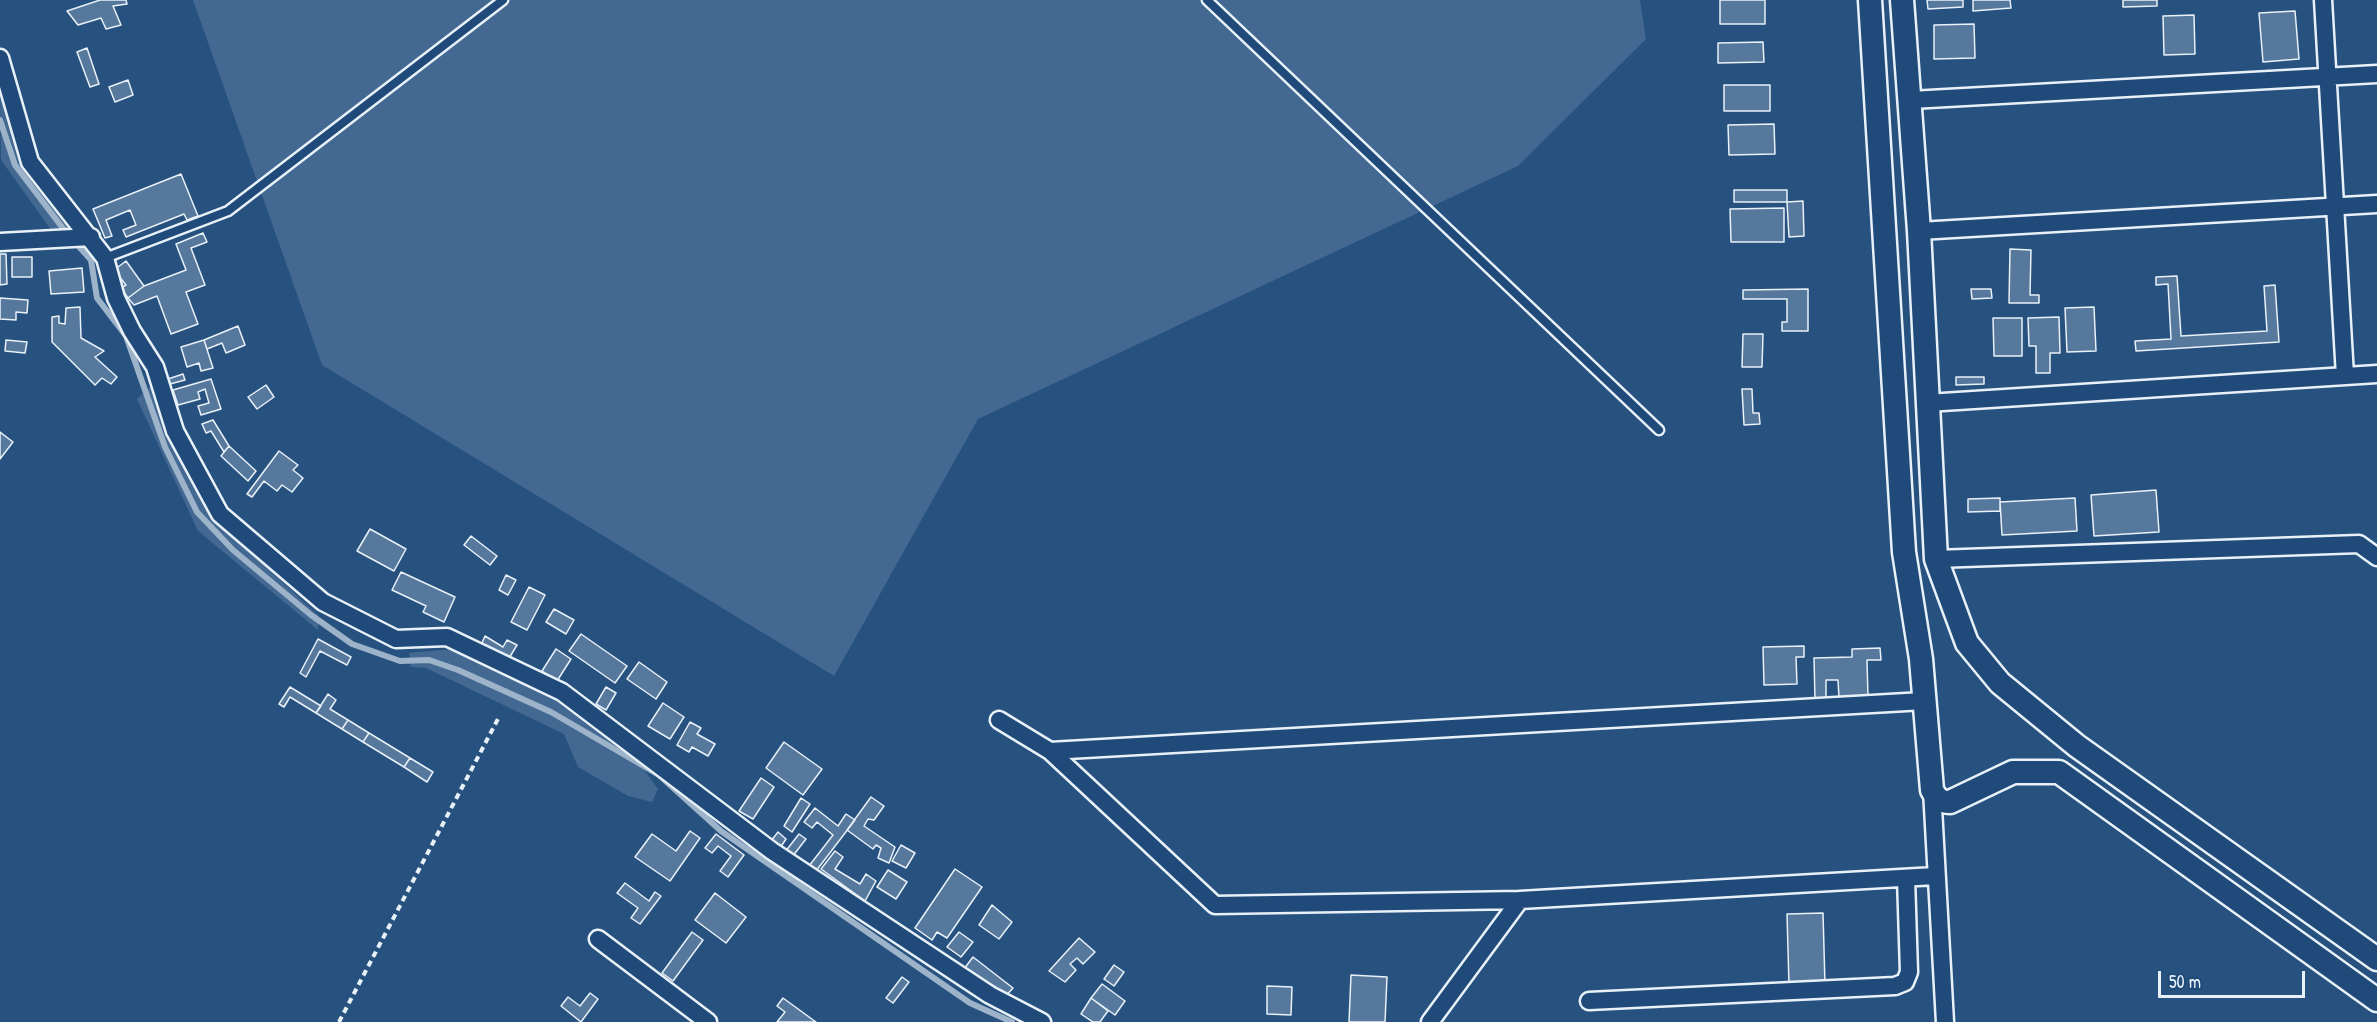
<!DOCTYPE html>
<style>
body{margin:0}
#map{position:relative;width:2377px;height:1022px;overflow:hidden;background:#27517f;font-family:"Patrick Hand",sans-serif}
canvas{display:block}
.scale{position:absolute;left:2158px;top:971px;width:147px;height:27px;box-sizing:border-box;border:3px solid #e8f1f8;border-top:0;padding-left:8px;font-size:18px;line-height:21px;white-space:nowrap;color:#e8f1f8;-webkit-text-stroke:4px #1f4a7a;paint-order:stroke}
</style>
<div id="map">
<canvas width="2377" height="1022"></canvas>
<div class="scale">50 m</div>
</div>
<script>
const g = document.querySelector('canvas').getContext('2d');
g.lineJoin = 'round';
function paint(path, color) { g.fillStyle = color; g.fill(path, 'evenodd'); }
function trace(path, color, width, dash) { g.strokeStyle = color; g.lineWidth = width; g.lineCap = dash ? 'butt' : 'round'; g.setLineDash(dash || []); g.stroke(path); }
paint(new Path2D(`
 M193,0h1447l6,39 -128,127 -540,253 -144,257 -512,-311z
 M0,96l24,69 53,68 -23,1 -53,-74z
 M152,385l12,48 46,82 109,101 -1,14 -120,-99 -61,-132z
 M452,649l124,62 54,39 28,39 -6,13 -24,-6 -50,-29 -14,-33 -138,-66 -15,-1 -2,-14z`), '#436891');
trace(new Path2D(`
 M0,120l15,45 50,66 26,29 6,38 29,38 39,111 32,65 36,38 78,65 41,29 48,17 29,-1 29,10 93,42 108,63 62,56 249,172 42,19`), '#9db3c9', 6);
const building = new Path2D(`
 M100,0h26l1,4 -14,2 8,19 -15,4 -5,-11 -23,7 -11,-14z
 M1720,0h45v24h-45z
 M1927,0h36v7l-35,2z
 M1973,0h37l1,8 -38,3z
 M2123,0h34v6l-34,1z
 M2295,11l4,48 -36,3 -4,-49z
 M2194,15l1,39 -31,1 -1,-39z
 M1974,24l1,34 -41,1v-34z
 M1763,42l1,20 -46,1v-20z
 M87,48l12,36 -9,3 -13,-35z
 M128,80l5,15 -18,7 -6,-15z
 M1724,85h46v26h-46z
 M1774,124l1,30 -46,1 -1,-30z
 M181,174l17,42 -11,4 -3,-6 -58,23 -3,-7 13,-5 -6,-15 -24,10 6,16 -7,2 -12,-29z
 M1734,190h53v12h-53z
 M1803,201l1,35 -15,1 -2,-35z
 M1784,208v34h-53l-1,-33z
 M203,233l4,9 -16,6 14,37 -19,7 12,32 -27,10 -14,-38 -23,9 -6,-7 16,-12 42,-16 -10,-26z
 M2010,249l21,1 -1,45h9v8h-30z
 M0,254h6l1,30 -7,1z
 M12,257h20v20h-20z
 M126,261l18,25 -16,12 -7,-10 5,-3 -12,-15z
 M82,268l2,24 -33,2 -2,-23z
 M2177,276l4,60 86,-5 -3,-45 11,-1 4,57 -143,9 -1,-10 36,-2 -3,-55 -12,1v-8z
 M1808,289v42h-26v-9h5v-23h-44v-9z
 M1971,289h20l1,9 -20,1z
 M0,298l28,2 -1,13 -11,-1v8l-16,-1z
 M80,307l1,31 23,13 -9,6 22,20 -6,7 -9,-6 -7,7 -43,-43v-25l7,-1v7l6,1 1,-16z
 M2094,307l2,44 -29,1 -2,-44z
 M2059,317l1,36h-10v20h-14v-27h-7l-1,-28z
 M1993,318h29v38h-28z
 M238,326l7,19 -19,8 -4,-10 -15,6 -3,-9z
 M1743,334h20l-1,33h-20z
 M6,340l21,2 -2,11 -20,-2z
 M204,340l9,28 -12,3 -2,-8 -12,4 -6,-20z
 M183,374l2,6 -15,4 -2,-5z
 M1956,377h28v7l-28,1z
 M211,379l10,30 -20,6 -3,-9 11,-3 -4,-14 -7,3 2,7 -22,6 -5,-15z
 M266,385l8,12 -17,12 -9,-12z
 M1742,389h10l1,24h6l1,11 -16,1z
 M213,420l16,26 -5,6 -13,-21 -5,2 -4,-9z
 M0,432l13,10 -13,17z
 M229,446l27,25 -8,10 -27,-25z
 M279,451l19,14 -5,5 10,8 -11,14 -10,-7 -5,6 -13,-10 -12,16 -5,-3z
 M2156,490l3,42 -65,4 -3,-41z
 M2000,498v13l-32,1v-13z
 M2075,498l2,33 -75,4 -2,-33z
 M370,529l36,20 -12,22 -37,-20z
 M471,536l26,20 -7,9 -26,-20z
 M401,572l54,25 -11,25 -21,-10 3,-6 -34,-16z
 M506,575l10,5 -8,15 -9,-5z
 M529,587l16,8 -18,35 -16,-8z
 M554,609l20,11 -8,14 -20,-12z
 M581,634l46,32 -12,17 -46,-32z
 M485,636l18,11 4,-7 10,5 -9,15 -27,-15z
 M318,639l33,18 -4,8 -27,-14 -14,26 -6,-4z
 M1804,646v11h-8l1,27 -33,1 -1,-38z
 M1880,648l1,12h-14l1,37 -29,1 -1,-18h-12v19h-11l-1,-41 38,-1v-8z
 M556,649l15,10 -14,22 -15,-10z
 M639,662l28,20 -11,17 -29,-20z
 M290,687l31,19 -5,7 -26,-16 -6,10 -5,-3z
 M606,687l10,6 -10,17 -10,-6z
 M328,694l8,6 -6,9 18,11 -6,9 -26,-16z
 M663,703l21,14 -14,22 -22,-13z
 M348,720l21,13 -6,9 -21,-13z
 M690,722l11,6 -4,6 18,10 -7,12 -16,-9 -3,5 -12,-7z
 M369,733l41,25 -6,9 -41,-25z
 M784,742l38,27 -19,26 -37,-27z
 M410,758l23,14 -6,10 -23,-15z
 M761,778l13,9 -21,32 -14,-8z
 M871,797l13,9 -10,14 -6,-1 -4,7 31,21 -6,16 -11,-5 3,-10 -5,-3 -3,4 -26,-19z
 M801,798l9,6 -18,28 -8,-6z
 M815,808l23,18 8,-12 9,6 -39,51 -7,-5 24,-31 -16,-13 -5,6 -8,-6z
 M690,831l10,7 -30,43 -35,-24 17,-23 24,17z
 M778,832l8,7 -6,9 -9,-7z
 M716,834l28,21 -16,22 -8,-6 11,-15 -13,-10 -6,7 -7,-5z
 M799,834l7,5 -14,18 -7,-5z
 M901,845l14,8 -9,15 -14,-7z
 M835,851l8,6 -8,12 25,15 6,-10 10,7 -11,20 -44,-32z
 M955,869l27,18 -35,51 -10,-6 -5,8 -17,-12z
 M888,870l19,12 -11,17 -19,-12z
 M625,883l24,18 6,-9 6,4 -21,28 -9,-6 7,-10 -21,-15z
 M715,893l31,24 -20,26 -31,-23z
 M992,905l20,17 -13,17 -20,-14z
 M1823,913l2,71 -36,1 -2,-71z
 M692,932l11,8 -30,41 -11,-8z
 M959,932l14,10 -12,15 -14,-10z
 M1079,938l16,14 -12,12 -6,-6 -7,6 6,6 -11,12 -16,-11z
 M973,957l40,31 -10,11 -39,-30z
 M1114,965l10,7 -10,14 -10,-7z
 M1351,975l36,2 -2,45h-36z
 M902,977l7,5 -16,21 -7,-5z
 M1102,984l23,17 -10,14 -24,-17z
 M1267,986l25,1 -1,28 -24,-1z
 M590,993l8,6 -17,23 -20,-16 7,-9 12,9z
 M783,998l33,24h-39l8,-10 -8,-6z
 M1091,998l17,13 -8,11h-7l-12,-8z`);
paint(building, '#57789d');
trace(building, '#e8f1f8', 1.5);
const lane = new Path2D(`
 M1207,0l452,430
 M105,258l123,-47 275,-211`);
const street = new Path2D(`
 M2323,0l22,376
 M0,58l30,104 75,96 11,40 16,33 23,36 20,64 45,83 103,88 73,37 51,-2 115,55 210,159 218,144 52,27
 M1911,100l466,-26
 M1919,231l458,-27
 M0,242l91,-5
 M1927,403l450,-29
 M1936,559l423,-15 18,13
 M999,720l51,31 165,154 305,-5 415,-24
 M1050,751l874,-50
 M1932,790l13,232
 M598,939l110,83
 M1589,1001l306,-15 10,-4 4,-10 -3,-94
 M1430,1022l90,-122`);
const secondary = new Path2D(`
 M1870,0l34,552 17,107 11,131c5,9 8,12 18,12l63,-30h46l318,228
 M1902,0l17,231 17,328 31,84 33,40 77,63 300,213`);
trace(lane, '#e8f1f8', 13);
trace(street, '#e8f1f8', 21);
trace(secondary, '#e8f1f8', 27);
trace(new Path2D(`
 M339,1022l160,-305`), '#e8f1f8', 4, [6, 4.5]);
trace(lane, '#1f4a7a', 8);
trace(street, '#1f4a7a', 16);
trace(secondary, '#1f4a7a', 22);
</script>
